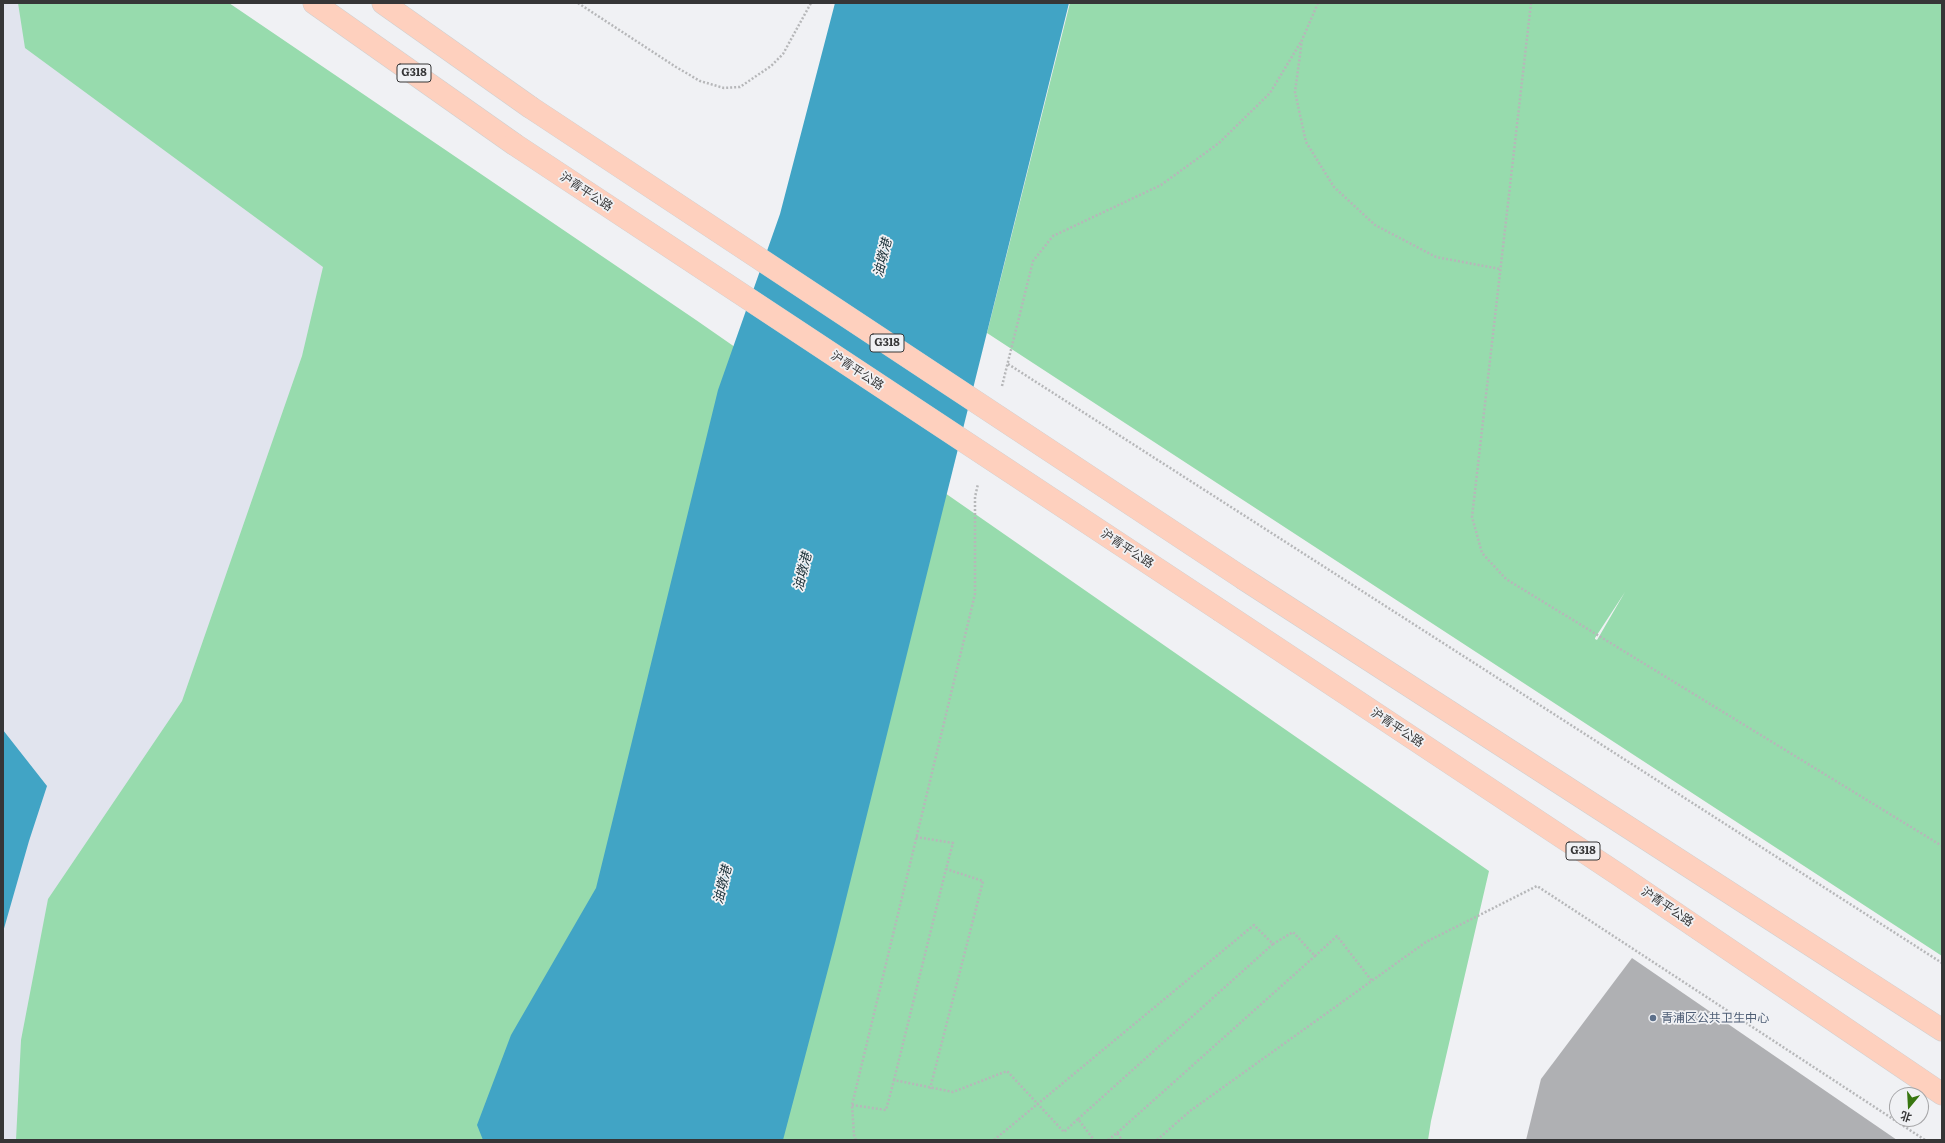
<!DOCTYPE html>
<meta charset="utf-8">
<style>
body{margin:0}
#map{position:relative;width:1945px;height:1143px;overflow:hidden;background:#f0f1f4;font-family:Literata,"Noto Sans SC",serif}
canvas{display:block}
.frame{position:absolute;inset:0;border:4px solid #363637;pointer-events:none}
.north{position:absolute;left:1889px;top:1087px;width:40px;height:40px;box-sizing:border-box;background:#f0f1f4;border:1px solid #a6a6a8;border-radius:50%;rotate:198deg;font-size:11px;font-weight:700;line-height:16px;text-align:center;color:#363637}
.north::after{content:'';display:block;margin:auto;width:14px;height:18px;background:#387610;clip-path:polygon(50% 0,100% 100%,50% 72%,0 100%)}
</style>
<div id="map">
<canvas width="1945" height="1143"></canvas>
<div class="frame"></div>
<div class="north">北</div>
</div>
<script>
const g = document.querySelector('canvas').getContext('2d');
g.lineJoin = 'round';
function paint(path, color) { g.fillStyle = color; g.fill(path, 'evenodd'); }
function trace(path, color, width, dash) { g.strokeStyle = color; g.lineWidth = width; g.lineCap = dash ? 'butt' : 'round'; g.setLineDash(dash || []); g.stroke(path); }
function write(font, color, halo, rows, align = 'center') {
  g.font = font + ' Literata,"Noto Sans SC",serif'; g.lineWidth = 3.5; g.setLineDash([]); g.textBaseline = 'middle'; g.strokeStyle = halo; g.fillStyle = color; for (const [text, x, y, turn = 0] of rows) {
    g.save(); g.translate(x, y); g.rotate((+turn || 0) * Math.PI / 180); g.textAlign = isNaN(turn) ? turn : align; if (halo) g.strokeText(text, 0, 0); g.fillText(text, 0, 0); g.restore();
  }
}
paint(new Path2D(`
 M3,3h163l258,195 106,942h-527z`), '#e1e4ee');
paint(new Path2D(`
 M18,3h211l467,317 793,551 -58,250 -3,19h-1412l5,-100 27,-141 134,-198 120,-345 21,-89 -298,-219z
 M1070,3h872v953l-955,-623zM1625,592l-28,48 -2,-1v-1z`), '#97dbad');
paint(new Path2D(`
 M835,3h234l-234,940 -52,197h-300l-6,-15 34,-90 85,-147 122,-498 62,-176z
 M3,730l44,56 -18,55 -26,91z`), '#41a4c5');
paint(new Path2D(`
 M1632,958l265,182h-371l15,-61z`), '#afb0b3');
const trunk = new Path2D(`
 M314,3l200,141
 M383,3l147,104
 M1244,579l698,451
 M1221,611l398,264 323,219`);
trace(trunk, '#cfcfcf', 23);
trace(new Path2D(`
 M578,3l98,64 24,14 24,7 16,-1 31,-21 12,-12 28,-51
 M1318,3l-16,37 -7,52 11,50 28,45 41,38 61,32 64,12
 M1531,3l-59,514 10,36 24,26 436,267
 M1008,364l934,599
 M1002,386l31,-125 20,-25 108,-51 58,-42 51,-50 32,-53
 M916,837l37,6 -7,26 37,12 -53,208
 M894,1080l52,-211
 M852,1105l34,5 8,-30 59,12 54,-21 57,61 14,-13 16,21
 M1078,1119l195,-175
 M1117,1133l198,-177
 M856,1140l-2,-5 -2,-30 123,-511v-97l3,-13
 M994,1140l260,-215 19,19 20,-12 22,24 22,-20 35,45
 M1108,1140l9,-7 5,7
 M1157,1140l33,-29 236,-169 111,-56 388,254`), '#b6b7b9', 2.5, [2, 2]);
trace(trunk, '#fed0be', 22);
const trunkBridge = new Path2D(`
 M530,107l714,472
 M514,144l707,467`);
trace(trunkBridge, '#cfcfcf', 23, []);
trace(trunkBridge, '#fed0be', 22);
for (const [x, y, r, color] of [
 [1653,1018,4,"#5c6f8a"]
]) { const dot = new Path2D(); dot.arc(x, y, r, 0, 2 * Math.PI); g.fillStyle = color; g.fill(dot); trace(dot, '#f0f1f4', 1.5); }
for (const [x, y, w] of [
 [414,73,34],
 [887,343,34],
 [1583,851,34]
]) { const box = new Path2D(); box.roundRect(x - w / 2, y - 9, w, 18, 3); g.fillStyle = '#f0f1f4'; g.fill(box); trace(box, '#363637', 1); }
write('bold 11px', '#363637', null, [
 ["G318",414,73],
 ["G318",887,343],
 ["G318",1583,851]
]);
write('12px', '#363637', '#f0f1f4', [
 ["沪青平公路",586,192,33],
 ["沪青平公路",857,371,33],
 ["沪青平公路",1127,549,33],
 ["沪青平公路",1397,728,33],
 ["沪青平公路",1667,907,34]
]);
write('12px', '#4e5e75', '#f0f1f4', [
 ["青浦区公共卫生中心",1661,1018]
], 'left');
write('italic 13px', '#172d35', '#f0f1f4', [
 ["油墩港",883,258,-76],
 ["油墩港",803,572,-76],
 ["油墩港",723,885,-76]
]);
</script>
